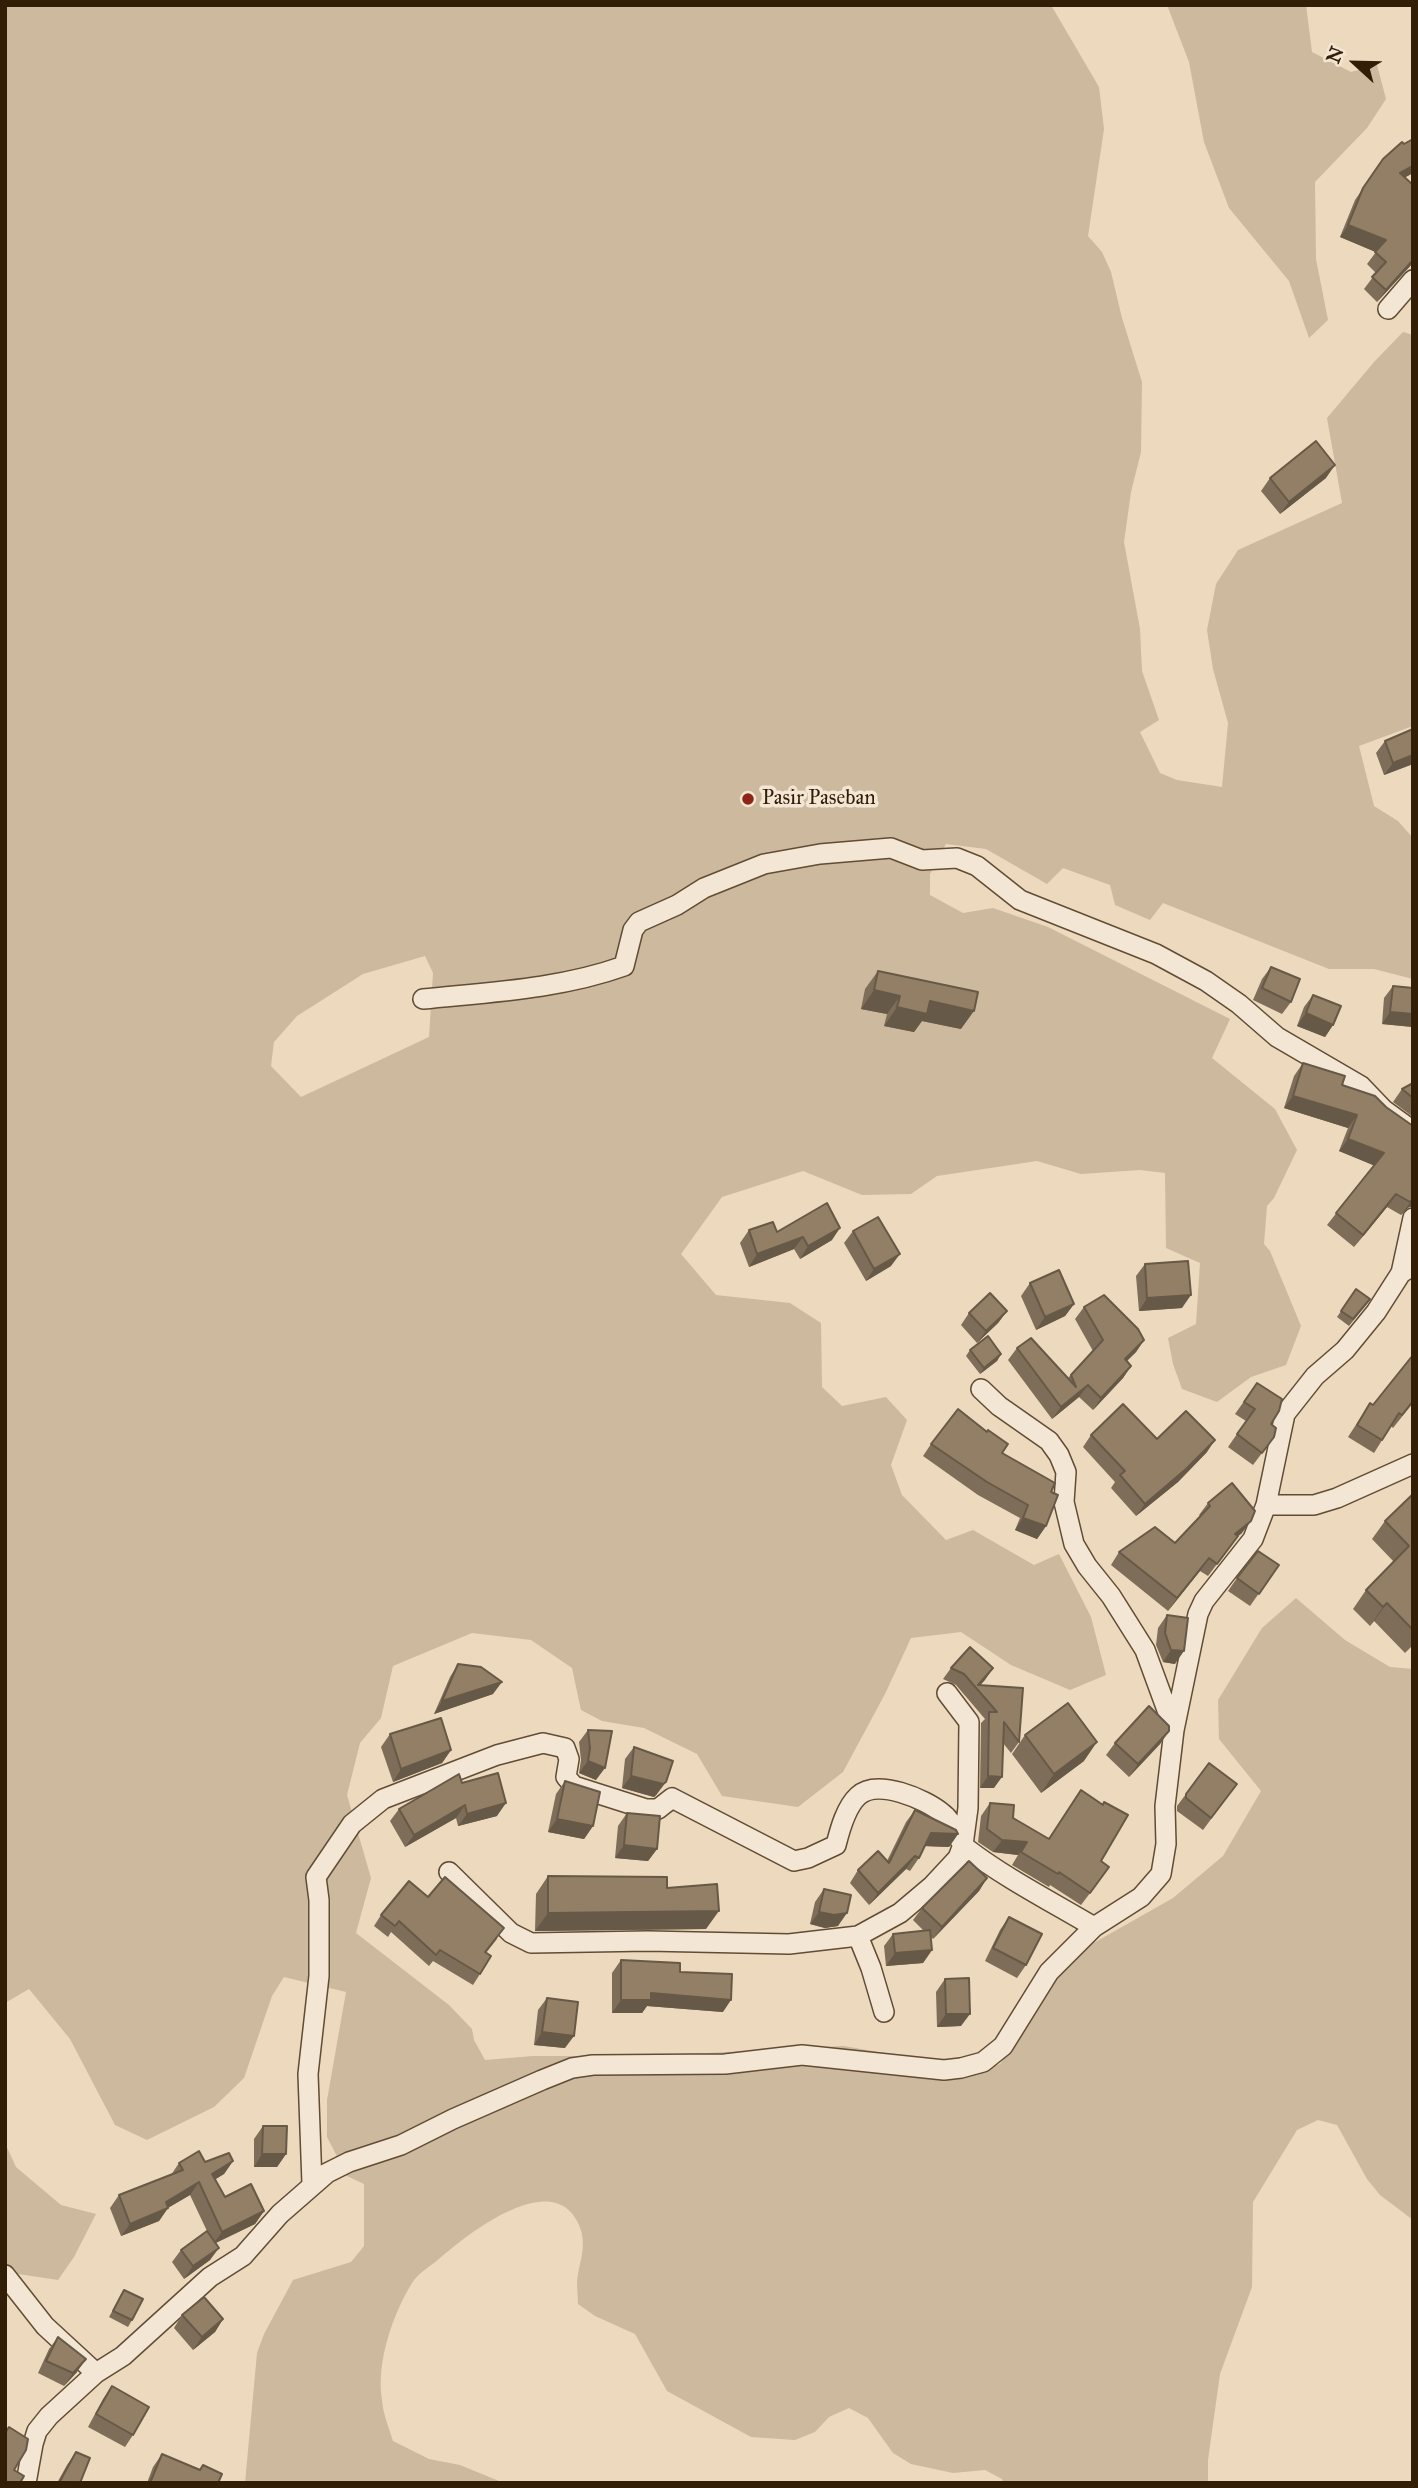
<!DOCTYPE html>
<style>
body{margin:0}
#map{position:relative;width:1418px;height:2488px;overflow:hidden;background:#edd9bd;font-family:"IM FELL Great Primer",serif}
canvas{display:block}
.frame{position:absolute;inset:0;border:7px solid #321d07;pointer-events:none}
.north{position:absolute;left:1320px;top:28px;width:70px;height:70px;-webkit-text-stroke:5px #f3e6d4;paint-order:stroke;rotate:292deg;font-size:19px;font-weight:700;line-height:28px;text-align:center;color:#321d07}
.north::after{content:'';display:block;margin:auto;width:24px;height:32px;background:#321d07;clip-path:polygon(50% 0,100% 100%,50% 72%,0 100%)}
</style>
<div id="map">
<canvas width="1418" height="2488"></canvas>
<div class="frame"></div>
<div class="north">N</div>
</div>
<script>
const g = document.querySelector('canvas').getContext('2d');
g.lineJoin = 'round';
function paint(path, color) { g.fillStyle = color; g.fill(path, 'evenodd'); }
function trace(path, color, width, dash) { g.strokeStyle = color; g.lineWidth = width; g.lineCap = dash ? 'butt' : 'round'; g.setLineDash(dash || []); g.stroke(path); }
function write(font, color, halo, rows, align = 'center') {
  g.font = font + ' "IM FELL Great Primer",serif'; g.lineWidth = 7; g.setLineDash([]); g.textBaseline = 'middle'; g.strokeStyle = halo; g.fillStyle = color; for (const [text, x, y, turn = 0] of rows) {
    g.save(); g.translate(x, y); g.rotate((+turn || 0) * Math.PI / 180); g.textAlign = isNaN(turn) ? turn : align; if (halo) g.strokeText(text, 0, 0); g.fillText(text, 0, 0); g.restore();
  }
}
paint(new Path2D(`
 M5,5h1046l48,82 5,42 -16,107 14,16 9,20 11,46 20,64 -1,70 -10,40 -7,50 16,87 2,42 17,49 -19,12 20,41 17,7 45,7 6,-64 -15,-54 -6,-39 9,-46 22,-34 104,-47 -15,-85 47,-56 29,-30 10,3v391l-54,20 15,60 24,15 15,17v141l-39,-10h-45l-166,-66 -13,17 -35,-15 -5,-20 -47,-17 -16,16 -61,-35 -40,-5 -16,30v21l33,18 30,-5 55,19 182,92 -18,39 63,51 22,41 -23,48 -7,8 -3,38 6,7 31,75 -15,39 -35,12 -34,25 -35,-13 -9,-25 -5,-26 28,-14 4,-61 -34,-15 -1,-75 -25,-3 -59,4 -44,-13 -100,15 -26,18 -49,1 -59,-24 -81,26 -41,57 35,41 74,8 31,20 1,64 20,19 44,-9 21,23 -16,45 11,30 44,45 27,-10 61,35 25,-11 32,63 15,58 -36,15 -59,-25 -50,-33 -50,6 -26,56 -42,78 -45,35 -76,-11 -25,-42 -53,-26 -42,-7 -21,-11 -9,-42 -41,-28 -59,-7 -79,33 -12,52 -21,25 -13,52 24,83 -15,55 93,72 23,24 2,11 11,20 48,-4h116l195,-10 68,12 58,17 30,-11 50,-79 33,-36 90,-51 50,-42 38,-65 -42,-52 -1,-39 44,-72 34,-30 49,42 45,27 23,2v551l-33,-25 -13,-16 -30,-54 -19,-5 -21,10 -44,72 -1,85 -32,87 -12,86v23h-205l-1,-4 -17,-9 -32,3 -42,-9 -18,-11 -25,-35 -19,-10 -20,9 -14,15 -20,8 -44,-3 -84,-46 -32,-57 -40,-18 -17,-12c0,-7 -1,-15 -1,-22 2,-21 11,-36 2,-57 -26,-59 -111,9 -139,33 -9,8 -22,15 -28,25 -19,31 -36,79 -30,117 1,14 7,28 11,41l36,18 31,6 44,18h-259l12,-130 7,-19 29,-54 58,-18 13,-16v-62l-17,-8 -20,-39v-37l19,-108 -62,-15 -12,19 -28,82 -30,29 -67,33 -32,-15 -45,-86 -41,-50 -24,14zM425,956l8,17 -4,64 -128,60 -30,-31 3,-24 23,-26 66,-42z
 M1167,5h139l6,47 39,20 26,-7 9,34 -19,29 -52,54 1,77 12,61 -19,18 -20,-57 -60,-73 -25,-66 -15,-80z
 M5,2143l11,24 45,38 35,9 -22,43 -16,23 -53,-8z`), '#cdb99e');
const street = new Path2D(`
 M1388,309l25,-29
 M423,999c68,-7 137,-10 201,-33l9,-36 6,-8 38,-17 27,-17 60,-24 56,-10 71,-6 31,12 35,-2 20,8 43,34 136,54 50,27 33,23 38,33 84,49 23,24 29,21
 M1401,1273l12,-55
 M981,1389l18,17 50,35 10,14 7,17 -2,30 10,42 13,22 24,30 34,54 29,79
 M1266,1505h48l23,-7 76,-34
 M449,1872l62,61 20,10 117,-2 141,3 69,-8
 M884,2012l-13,-44 -13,-32 42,-23 32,-27 26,-28 5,-13 5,-37 1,-86 -22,-29
 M312,2184l-4,-110 11,-98v-76l-3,-23 36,-53 31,-25 114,-44 46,-12 22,5 4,11 -3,18 8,9 72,23h12l14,-11 122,63 14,-3 28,-13c4,-16 10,-38 22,-49 19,-18 67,3 84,17 13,9 14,27 24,35 39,30 86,54 128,79
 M5,2275l40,51 51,47
 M26,2483l7,-39 4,-13 12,-15 47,-43 27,-17 87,-79 33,-21 37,-42 47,-41 22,-11 52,-17 52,-26 89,-39 30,-12 21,-3 132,-1 77,-9 142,15 17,-2 22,-6 20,-16 46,-74 45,-45 47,-30 20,-23 5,-30 -1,-38 9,-76 24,-116 6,-13 49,-62 13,-34 19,-91 30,-38 30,-26 31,-38 25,-39 12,-7`);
trace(street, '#614c34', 22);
trace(street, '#f3e6d4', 19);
paint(new Path2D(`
 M1413,139v34l-8,4 8,8v78l-36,39 -13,-13 12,-16 -9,-9 9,-12 -36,-15 15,-37 28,-41z
 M1270,478h56l-46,36 -19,-23z
 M1385,741l28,23 -29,11 -8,-22z
 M1271,967l20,35 -9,12 -29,-14 9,-21z
 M878,971l83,58 -39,-8 -8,11 -30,-6 3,-12 -26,-5 4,-20z
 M1393,986l20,2v39l-31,-3 2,-26z
 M1313,995l20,30 -8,12 -28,-11 7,-19z
 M1303,1063l83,44 27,19v80l-4,1 -8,8 -14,-8 -33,40 -27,-22 47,-60 -35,-14 9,-23 -64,-20 10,-32z
 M1413,1083v34l-20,-15 9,-13z
 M749,1230l28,2 55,8 -32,19 -6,-10 -45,18 -9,-24z
 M853,1231l38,35 -25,15 -22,-38z
 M1145,1264l37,44 -43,3 -3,-35z
 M1030,1283l44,21 -9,12 -29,14 -15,-34z
 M1356,1289l10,16 -17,21 -12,-9z
 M1084,1307l60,33 -8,12 -9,9 4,5 -8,12 -30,32 -14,-13 -27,22 -44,-59 9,-12 51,30 25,-27 -18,-32z
 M1007,1311l-9,12 -21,20 -16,-18 8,-12z
 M970,1350l31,4 -4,7 -17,13 -14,-18z
 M1413,1355v48l-20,25 -2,-2 -17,27 -26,-16 22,-34 3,2z
 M1257,1383l17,54 -21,28 -25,-18 18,-26 -11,-7z
 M1091,1435l66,4 50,13 -29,30 -42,34 -25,-28 4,-6 -32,-35z
 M931,1444l71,9 49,39 -5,34 -9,13 -22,-9 5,-12 -42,-23 -55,-39z
 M1413,1494v151l-8,8 -31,-32 -4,5 -17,-17 13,-19 28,-28 -22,-23 13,-18z
 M1208,1503l34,30 -4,3 -30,40 -8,-5 -32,40 -57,-46 8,-13 56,-9 25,-27 -1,-1z
 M1279,1565l-29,41 -22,-15 9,-13z
 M1167,1615l8,49 -12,-2 -7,-17 2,-17z
 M458,1664l35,30 -59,20 16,-37z
 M951,1668h42l-13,17 39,57 -8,11 -8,-10 -9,45h-14l1,-65 4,-4 -29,-34 -13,-6z
 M588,1730l8,50 -17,-7 2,-13 -2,-18z
 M1169,1731l-9,13 -31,33 -23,-22 9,-12z
 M390,1734l61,16 -9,13 -49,19 -12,-35z
 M1025,1735l59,26 -43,32 -29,-39z
 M634,1747l23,47 -3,3 -32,-9 3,-29z
 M565,1781l28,45 -9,13 -36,-7 8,-38z
 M462,1783l35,33 -39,10 -2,-8 -51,29 -15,-26 9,-12z
 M1237,1784l-34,46 -26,-19v-5l9,-12z
 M990,1803l58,36 53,22 -1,19 -19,25 -31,-20 -1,2 -37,-22 6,-10 -25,-3 -15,-10 3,-26z
 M915,1810l43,24 -9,13 -24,-1 -6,12 -9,13 -4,-2 -37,36 -19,-22 8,-13 29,-9 19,-39z
 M627,1813l30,36 -9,12 -33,-3 3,-32z
 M548,1876l119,12 39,41 -171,2 1,-37z
 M987,1878l-8,13 -46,48 -2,-2 1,13 -9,13 -37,3 -2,-20 9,-12 31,-3 -11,-11 9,-12z
 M824,1889l14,37 -13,2 -15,-4 5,-22z
 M428,1897l69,42 -11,14 -6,21 -7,11 -40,-24 -4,5 -38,-34 -3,5 -14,-11 7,-11z
 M1009,1917l17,48 -9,13 -32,-17 15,-31z
 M621,1960l59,12 43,40 -76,-6 -5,7h-30v-40z
 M945,1979l16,47 -24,1 -1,-35z
 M547,1998l18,50 -31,-3 4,-35z
 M263,2126l23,28 -9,13h-23v-28z
 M233,2161l-9,13 -9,5 10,18 39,14 -9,13 -39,19 -6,17 -26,19 -12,-17 9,-12 26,-19 -17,-36 -22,13 -9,13 -38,15 -11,-28 9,-13 52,-20 8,-12z
 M124,2290l8,30 -4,7 -19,-10z
 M182,2315l41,4 -8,13 -22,18 -19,-22z
 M58,2337l19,35 -13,14 -26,-13 11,-24z
 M112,2386l21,49 -8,12 -37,-20 15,-28z
 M76,2452l4,31h-23l10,-18z
 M162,2454l38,15 3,-4 15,18h-71l6,-16z`), '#7e6d58');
paint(new Path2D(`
 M1413,166v7l-21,12 8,-12z
 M1348,225l38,15 -8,13 -38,-16z
 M1413,260v3l-36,39 9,-12z
 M1335,465l-9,13 -46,36 9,-12z
 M1413,755v9l-29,11 9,-12z
 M874,990l26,6 -13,18 -26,-5z
 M930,1001l44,10 -13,18 -39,-8 -8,11 -30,-6 13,-19z
 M1390,1012l23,2v13l-31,-3z
 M1306,1013l27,12 -8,12 -28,-11z
 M1293,1096l64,19 -9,13 -64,-20z
 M1348,1139l36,14 -9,13 -36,-15z
 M1396,1194l-9,13 -33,40 9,-12z
 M1413,1199v7l-4,1 -8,8z
 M840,1228l-8,12 -32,19 8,-13z
 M803,1237l-9,12 -45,18 8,-13z
 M900,1254l-9,12 -25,15 8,-12z
 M1191,1295l-9,13 -43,3 8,-13z
 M1074,1304l-9,12 -29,14 9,-13z
 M1007,1311l-9,12 -21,20 9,-12z
 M1144,1340l-8,12 -20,19 9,-12z
 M1001,1354l-4,7 -17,13 4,-6z
 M1131,1366l-8,12 -30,32 8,-12z
 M1088,1385l-9,12 -27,22 9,-12z
 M1215,1440l-8,12 -29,30 -42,34 9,-12z
 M1023,1518l23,8 -9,13 -22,-9z
 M1251,1521l-9,12 -16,13 9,-12z
 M1209,1558l-9,13 -32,40 9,-13z
 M1387,1603l-13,18 -4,5 13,-19z
 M1171,1650l13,1 -9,13 -12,-2z
 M993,1668l-8,12 -8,9 1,-4z
 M502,1682l-9,12 -59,20 8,-13z
 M1169,1731l-9,13 -31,33 9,-13z
 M1097,1742l-13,19 -43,32 13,-19z
 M451,1750l-9,13 -49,19 8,-13z
 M588,1761l17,7 -9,12 -17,-7z
 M631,1776l35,6 -9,12 -3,3 -32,-9z
 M988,1776l14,1 -8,11h-14z
 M506,1803l-9,13 -39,10 9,-12z
 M465,1805l-9,13 -51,29 9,-12z
 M557,1819l36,7 -9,13 -36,-7z
 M931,1833l27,1 -9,13 -26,-1z
 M1002,1840l25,2 -9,13 -25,-3z
 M624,1845l33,4 -9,12 -33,-3z
 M915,1856l-9,13 -37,36 9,-12z
 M987,1878l-8,13 -46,48 9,-12z
 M719,1911l-13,18 -171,2 13,-18z
 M819,1912l28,1 -9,13 -13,2 -15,-4z
 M932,1950l-9,13 -37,3 9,-13z
 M651,1993l80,7 -8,12 -76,-6 -5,7h-30l9,-13z
 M946,2014h24l-9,12 -24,1z
 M542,2032l32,4 -9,12 -31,-3z
 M262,2154h24l-9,13h-23z
 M233,2161l-9,13 -21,13 9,-13z
 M199,2182l-9,13 -26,15 4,-2 -9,13 -38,15 9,-12z
 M264,2211l-9,13 -42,20 9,-12z
 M219,2248l-9,12 -26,19 9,-13z
 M223,2319l-8,13 -22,18 9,-13z
 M86,2359l-9,13 -13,14 9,-13z`), '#675947');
const building = new Path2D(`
 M1413,139v27l-13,7 13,12v75l-27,30 -14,-13 14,-15 -11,-10 11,-12 -38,-15 15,-37 20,-29 19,-17 2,2z
 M1316,441l19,24 -46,37 -19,-24z
 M1413,729v26l-20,8 -8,-22z
 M1271,967l29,12 -9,23 -29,-14z
 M878,971l100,21 -4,19 -44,-10 -3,13 -30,-7 3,-11 -26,-6z
 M1393,986l20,2v26l-23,-2z
 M1313,995l28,11 -8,19 -27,-12z
 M1303,1063l42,13 -3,9 33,11 11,11 27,19v73l-3,3 -14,-8 -33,41 -27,-22 48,-60 -36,-14 9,-24 -64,-19z
 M1413,1083v15l-11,-9z
 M827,1203l13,25 -32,18 -5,-9 -46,17 -8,-24 24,-8 4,10z
 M878,1217l22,37 -26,15 -21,-38z
 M1188,1261l3,34 -44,3 -2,-34z
 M1059,1270l15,34 -29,13 -15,-34z
 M1356,1289l14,10 -17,20 -12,-8z
 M990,1293l17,18 -21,20 -17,-18z
 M1104,1295l34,34 6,11 -19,19 6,7 -30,32 -13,-13 -27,22 -44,-59 14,-10 45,49 -5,-12 32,-35 -19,-33z
 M988,1336l13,18 -17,14 -14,-18z
 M1413,1355v46l-11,14 -3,-2 -17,27 -25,-15 13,-22 3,2z
 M1257,1383l25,16 -3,12 -8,13 5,4 -2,9 -12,16 -25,-19 18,-25 -11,-7z
 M1123,1404l34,35 29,-28 29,29 -29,29 -41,35 -25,-29 5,-4 -34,-36z
 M958,1409l29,23 1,-2 20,14 -6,9 53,30 -4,9 7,3 -12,31 -23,-8 5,-13 -41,-23 -56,-38z
 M1232,1483l23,28 -4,10 -16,13 3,2 -21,28 -8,-6 -32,40 -58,-46 36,-25 20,16 35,-37 -2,-3z
 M1413,1494v136l-26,-27 -4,4 -17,-17 43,-44 -24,-25z
 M1258,1551l21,14 -20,29 -22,-16z
 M1167,1615l21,3 -4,33 -13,-1 -6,-17z
 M970,1647l23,21 -15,17 45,3 -4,54 -15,-20 -2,55 -14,-1 1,-64h8l-33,-38 -13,-6z
 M458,1664l23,3 21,15 -60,19z
 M1068,1703l29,39 -43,32 -29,-39z
 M1149,1706l20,20v5l-31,33 -23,-21z
 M441,1718l10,32 -50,19 -11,-35z
 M588,1730l24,1 -7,37 -17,-7 2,-13z
 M634,1747l39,14 -7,21 -3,2 -32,-8z
 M1209,1763l28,21 -26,34 -25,-20v-4z
 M498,1773l8,30 -39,11 -2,-9 -51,30 -15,-26 60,-35 3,9z
 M565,1781l35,11 -7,34 -36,-7z
 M1081,1790l22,15 1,-3 24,13 -27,46 8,6 -19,26 -31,-21 -1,2 -37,-22 6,-10 -25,-2 -15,-11 3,-26 24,2 -1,13 36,21z
 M915,1810l41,20 2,4 -27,-1 -12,25 -4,-2 -37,37 -20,-23 20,-19 11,12z
 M627,1813l33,3 -3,33 -33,-4z
 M969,1861l18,17 -45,49 -20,-19z
 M548,1876l119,1v11l50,-4 2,27 -171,2z
 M445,1877l59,51 -19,24 6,4 -11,18 -40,-24 -4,5 -37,-34 -4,5 -14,-11 28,-34 19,16z
 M824,1889l27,6 -4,18 -13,2 -15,-3z
 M1009,1917l33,17 -16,31 -33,-17z
 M930,1930l2,20 -37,3 -2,-19z
 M621,1960l59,3v9l52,2 -1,26 -80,-7v7h-30z
 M969,1978l1,36h-24l-1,-35z
 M547,1998l31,4 -4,34 -32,-4z
 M263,2126h24l-1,28h-24z
 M199,2151l6,11 24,-9 4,8 -21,13 13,23 26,-13 13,27 -42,21 -23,-50 -33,20 2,6 -38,16 -11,-29 64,-25 -4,-7z
 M207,2231l12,17 -26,18 -12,-16z
 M124,2290l19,9 -11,21 -19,-9z
 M204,2297l19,22 -21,18 -20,-22z
 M58,2337l28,22 -13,14 -27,-12z
 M112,2386l37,21 -16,28 -37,-21z
 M9,2427l19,12 -2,11 -12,20 10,6 -4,7h-15v-50z
 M76,2452l14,6 -10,25h-21z
 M162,2454l38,16 3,-5 19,9 -4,9h-68z`);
paint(building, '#937f66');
trace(building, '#675947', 2);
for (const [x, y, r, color] of [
 [748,799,7,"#8f2418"]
]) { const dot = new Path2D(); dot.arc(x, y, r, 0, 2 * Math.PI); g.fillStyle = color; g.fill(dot); trace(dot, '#f3e6d4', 2.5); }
write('21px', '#321d07', '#f3e6d4', [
 ["Pasir Paseban",762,799]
], 'left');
</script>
